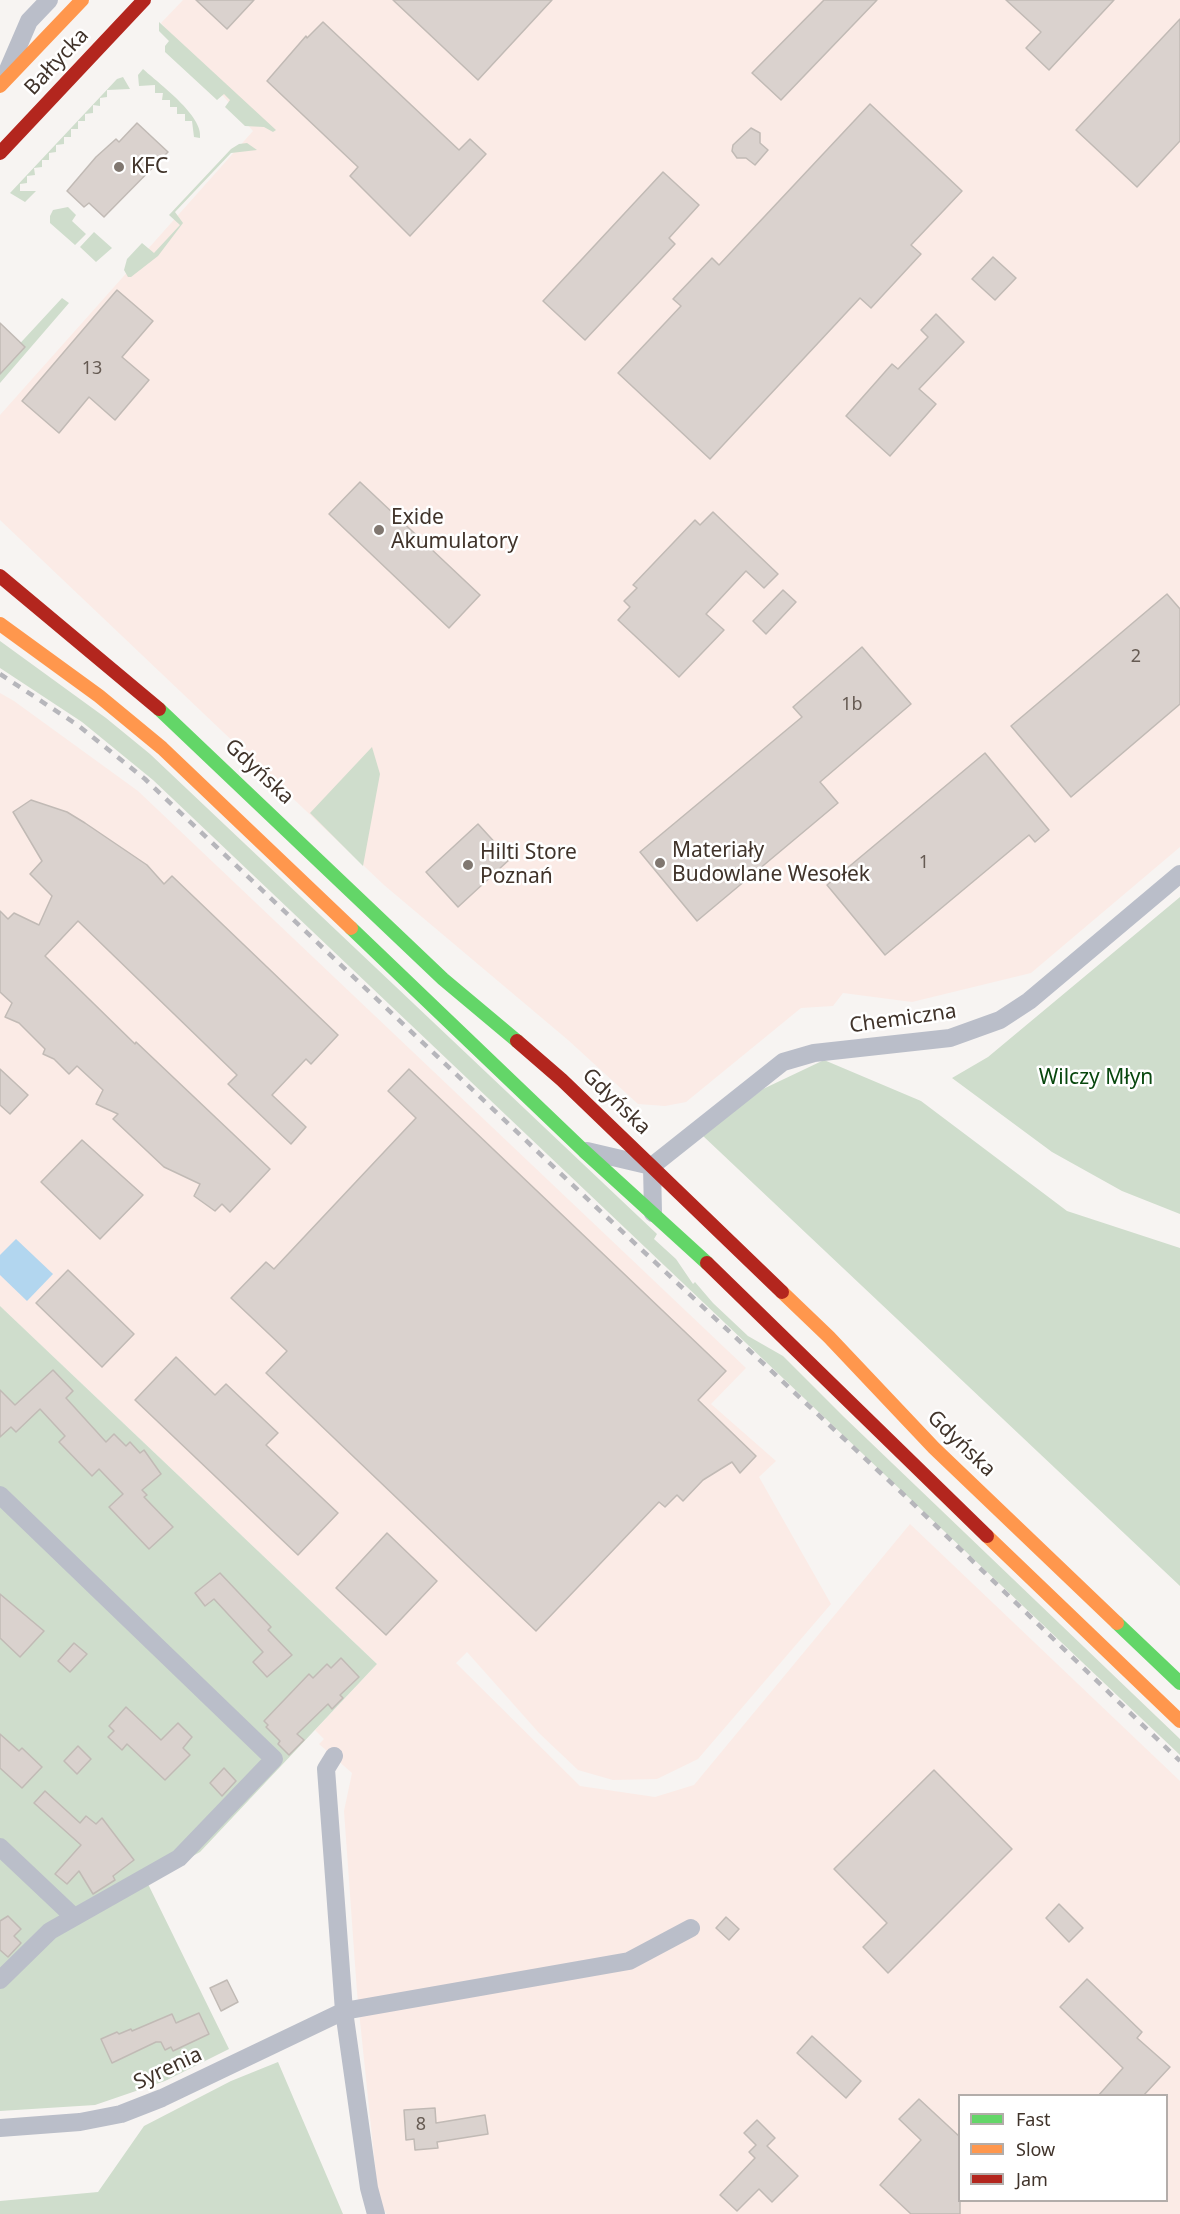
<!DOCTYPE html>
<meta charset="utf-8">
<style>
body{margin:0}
#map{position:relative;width:1180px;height:2214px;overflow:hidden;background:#f7f4f2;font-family:"Noto Sans",sans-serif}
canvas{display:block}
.legend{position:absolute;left:958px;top:2094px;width:210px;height:108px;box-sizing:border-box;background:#fff;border:2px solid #b3adaa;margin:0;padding:8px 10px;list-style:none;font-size:18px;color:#40332a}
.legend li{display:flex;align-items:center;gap:12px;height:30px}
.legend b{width:30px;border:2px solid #b3adaa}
</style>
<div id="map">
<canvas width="1180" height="2214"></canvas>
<ul class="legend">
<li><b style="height:8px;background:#63d668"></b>Fast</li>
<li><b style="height:8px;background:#ff974d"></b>Slow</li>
<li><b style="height:8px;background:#b3261e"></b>Jam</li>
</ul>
</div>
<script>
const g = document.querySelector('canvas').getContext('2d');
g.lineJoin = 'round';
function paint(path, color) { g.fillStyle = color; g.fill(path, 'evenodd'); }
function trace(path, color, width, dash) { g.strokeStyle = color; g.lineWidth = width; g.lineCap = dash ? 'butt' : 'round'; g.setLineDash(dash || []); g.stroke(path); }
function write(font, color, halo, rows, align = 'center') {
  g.font = font + ' "Noto Sans",sans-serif'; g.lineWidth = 5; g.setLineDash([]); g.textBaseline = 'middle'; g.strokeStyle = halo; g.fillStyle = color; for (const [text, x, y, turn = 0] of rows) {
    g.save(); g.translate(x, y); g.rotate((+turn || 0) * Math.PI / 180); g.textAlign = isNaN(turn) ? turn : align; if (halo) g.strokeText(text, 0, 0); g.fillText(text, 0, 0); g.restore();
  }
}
paint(new Path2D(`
 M183,0h997v847l-149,126 -119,29 -69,-9 -10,13 -32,2 -115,94 -21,4 -27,-2 -70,-64 -184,-155 -384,-365v-105l253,-284 -92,-108z
 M0,693l14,8 124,90 608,577 -35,36 65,57 -17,16 72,127 -133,155 -41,20 -44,1 -35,-10 -39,-37 -72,-81 -11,11 124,123 75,11 39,-12 216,-261 270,257v433h-793l-8,-10 -22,-212 -13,-181 8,-38 -33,-29 5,-5 -9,-9 62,-66 -377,-358zM960,2096h206v104h-206z`), '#fbebe6');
paint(new Path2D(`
 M159,22l117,108 -3,2 -9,-5 -19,-1 -20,-19 5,-7 -6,-6 -7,6 -52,-48v-6l4,-5 -10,-10z
 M143,69c15,14 61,47 57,69l-6,-1 -2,-16h-7v-7h-8v-7h-7v-7h-8l1,-7h-8v-8l-16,1 -1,-11z
 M123,77l7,12 -23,1v7l-7,1v8l-7,-1v8l-8,1v7h-7v8h-7v8h-7v7l-8,1v7l-7,1v7h-7v7l-8,1 1,7 -8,1v7l-7,1v7h16l-11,11 -15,-9 107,-114z
 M247,143l10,7 -26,3 -56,59 8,11 -25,33 -27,21h-3l-4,-7 3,-11 15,-16 12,10 26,-28 -11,-10 62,-66 8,-5z
 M68,207l8,8 -4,6 14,13 -11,11 -25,-22v-7l3,-6z
 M94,232l18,16 -16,14 -16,-15z
 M62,298l7,5 -69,80v-18z
 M0,641l106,77 44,36 507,480 -3,5 22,20 17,25 2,-2 18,21 35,33 35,20 61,61 336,322v16l-1027,-975 -71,-58 -82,-54z
 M372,747l8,27 -17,92 -53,-53z
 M1180,897v317l-58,-23 -70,-39 -100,-74 36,-21z
 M824,1060l97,41 146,110 113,37v338l-478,-451 61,-46z
 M0,1306l377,358 -177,188 -53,30 82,167 -64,32 -70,24 -95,6z
 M278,2062l65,152h-343v-13l98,-9 46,-66 87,-45z`), '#cfddcc');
paint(new Path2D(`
 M16,1239l37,35 -26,27 -27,-26v-20z`), '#b2d6ef');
const building = new Path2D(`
 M196,0h58l-27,29z
 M393,0h159l-74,80z
 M824,0h53l-96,100 -29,-27z
 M1006,0h108l-65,70 -23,-22 15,-16z
 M1180,19v122l-43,46 -61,-57z
 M323,22l136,128 11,-11 16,15 -76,82 -60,-60 8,-9 -91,-86 39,-45 1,2z
 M870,104l92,87 -51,54 10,9 -50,54 -11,-10 -150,161 -92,-86 63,-67 -8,-7 39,-41 7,7z
 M137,123l31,29 -64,65 -15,-14 -5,4 -17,-16 29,-34 20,-18 3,3z
 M751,128l9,5v10l8,7 -13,15 -9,-7h-9l-5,-7 1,-6z
 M663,172l36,33 -30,33 6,6 -90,96 -42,-39z
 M993,257l23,21 -21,22 -23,-21z
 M117,290l36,31 -31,36 27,23 -34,40 -26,-23 -30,36 -37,-32z
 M936,314l28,28 -45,47 17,15 -46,52 -44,-40 46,-52 6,5 30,-32 -7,-7z
 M0,323l25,24 -25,27z
 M360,482l120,113 -31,33 -120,-114z
 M713,512l65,62 -14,14 -18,-17 -40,43 18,16 -45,47 -61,-57 12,-13 -6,-6 13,-13 -4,-3 62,-65 5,5z
 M783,590l13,12 -30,32 -13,-13z
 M1167,594l13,15v95l-109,93 -60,-71z
 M862,647l49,57 -91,78 18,21 -141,118 -57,-69 162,-135 -9,-10z
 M985,753l64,77 -14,12 -6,-7 -144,120 -58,-70z
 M31,800l36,12 18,11 62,42 17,19 8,-8 166,159 -27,29 -5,-5 -34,36 34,32 -15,17 -63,-60 9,-9 -159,-154 -33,35 90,88 1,-2 134,127 -40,43 -8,-8 -7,7 -21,-15 6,-12 -36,-17 -51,-48 5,-5 -22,-10 7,-14 -26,-24 -8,8 -15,-15 -11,-5 2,-5 -26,-26 -14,-6 7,-14 -12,-11v-81l8,8 6,-6 25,12 13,-29 -22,-22 12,-13 -29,-49z
 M478,824l32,35 -52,48 -32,-35z
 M0,1069l28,26 -18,19 -10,-9z
 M409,1069l317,302 -28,29 58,56 -16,17 -8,-11 -29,18 -20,21 -6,-6 -12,12 -6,-5 -123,129 -270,-258 21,-22 -56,-53 35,-36 8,7 142,-151 -28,-27z
 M82,1140l61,55 -43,44 -59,-57z
 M68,1270l66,64 -32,33 -66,-64z
 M176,1357l39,38 11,-11 52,49 -12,12 72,68 -40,42 -163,-155z
 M53,1370l20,21 -7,7 40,44 8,-8 12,12 4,-4 10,11 4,-3 17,24 -19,16 5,5 -3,2 29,30 -24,22 -40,-42 14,-13 -24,-25 -7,7 -33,-34 6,-6 -25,-27 -24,23 -5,-5 -11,10v-47l15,15z
 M387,1533l50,48 -51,54 -50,-47z
 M220,1573l51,54 -3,3 24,25 -25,22 -14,-15 10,-10 -49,-53 -9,7 -10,-13z
 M0,1594l44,37 -24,26 -20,-19z
 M74,1643l13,11 -17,18 -12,-11z
 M341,1658l18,19 -19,18 3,3 -11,11 -4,-5 -31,30 7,6 -15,15 -11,-11 2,-3 -14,-14 2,-2 -4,-4 45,-47 4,4 14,-14 4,4z
 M126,1707l35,33 17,-17 14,14 -9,11 7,7 -25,25 -38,-36 -5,6 -14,-13 6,-6 -5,-5z
 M0,1734l19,17 3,-3 20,19 -20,21 -22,-20z
 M78,1746l13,13 -14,15 -13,-13z
 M224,1768l12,13 -14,15 -12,-13z
 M934,1770l78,79 -124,124 -25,-26 24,-24 -53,-54z
 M45,1791l35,32 6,-7 10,8 6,-6 32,42 -21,16 2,4 -22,14 -14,-23 -12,13 -12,-10 26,-29 -47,-42z
 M1059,1904l24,24 -14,14 -23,-24z
 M8,1916l13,13 -7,7 7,7 -13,14 -8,-7v-29z
 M726,1917l13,12 -10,11 -13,-12z
 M1087,1979l55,53 -5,6 33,29 -27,29h-45l25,-28 -63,-61z
 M227,1980l11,22 -17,9 -11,-23z
 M199,2013l10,21 -36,17 -2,-4 -6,3 -4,-8h-5l-44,21 -11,-24 16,-7 2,2 12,-5 1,2 40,-17 4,9z
 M812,2036l49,45 -15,17 -49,-45z
 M919,2099l41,38v77h-49l-31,-29 41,-45 -22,-21z
 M435,2108l1,15 49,-8 3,19 -51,8 1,6 -23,2 -1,-11 -8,1 -2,-30z
 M757,2120l18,18 -8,8 31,30 -26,26 -13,-13 -22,22 -17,-16 35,-37 -6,-6 7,-7 -12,-12z`);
paint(building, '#dad2ce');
trace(building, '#c1bab5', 1.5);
trace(new Path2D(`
 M7,72l22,-51 20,-21
 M587,1151l64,15
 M652,1166l131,-104 31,-9 136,-15 50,-18 29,-19 151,-127
 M652,1166l1,47
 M0,1495l274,264 -95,99 -129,73 -50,49
 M334,1756l-8,13 18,242 25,177 7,26
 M0,1847l74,70
 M0,2128l80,-6 41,-8 41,-16 182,-87 285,-50 62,-33`), '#babec9', 18);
trace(new Path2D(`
 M159,709l284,270 74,62
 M351,928l233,223 123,112
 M1117,1623l63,60`), '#63d668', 14);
trace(new Path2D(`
 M0,86l82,-86
 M0,624l99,72 63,52 189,180
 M782,1292l47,45 105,111 183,175
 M987,1536l193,185`), '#ff974d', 14);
trace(new Path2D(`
 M0,153l144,-153
 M0,576l159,133
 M517,1041l45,39 220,212
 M707,1263l280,273`), '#b3261e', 14);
trace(new Path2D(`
 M0,674l79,52 66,53 451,428 306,286 278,268`), '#b6b6bb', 4.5, [8, 8]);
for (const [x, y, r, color] of [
 [119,167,6,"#807770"],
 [379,530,6,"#807770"],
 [660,863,6,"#807770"],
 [468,865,6,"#807770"]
]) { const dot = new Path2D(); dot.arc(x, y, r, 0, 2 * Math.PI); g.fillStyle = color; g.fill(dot); trace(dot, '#fff', 2); }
write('18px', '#665b53', null, [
 ["13",92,369],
 ["2",1136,657],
 ["1b",852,705],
 ["1",924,863],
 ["8",421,2125]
]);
write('21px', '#40332a', '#fff', [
 ["Bałtycka",57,62,-47],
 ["Gdyńska",259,772,43],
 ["Chemiczna",903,1019,-8],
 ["Gdyńska",616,1102,44],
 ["Gdyńska",961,1444,44],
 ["Syrenia",168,2069,-25]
]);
write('21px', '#40332a', '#fff', [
 ["KFC",131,167],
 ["Exide",391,518],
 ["Akumulatory",391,542],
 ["Materiały",672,851],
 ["Budowlane Wesołek",672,875],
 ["Hilti Store",480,853],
 ["Poznań",480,877]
], 'left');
write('21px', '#08470e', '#fff', [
 ["Wilczy Młyn",1096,1078]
]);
</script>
